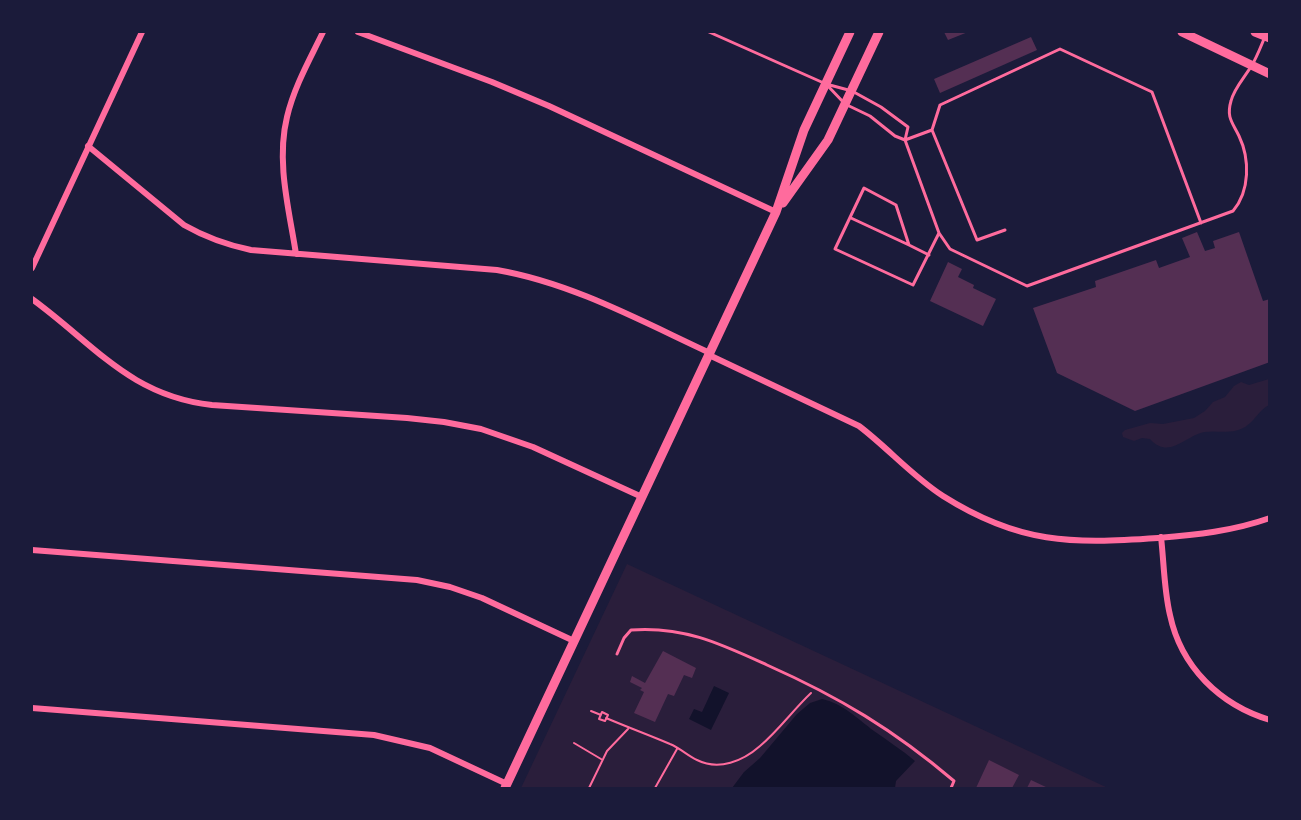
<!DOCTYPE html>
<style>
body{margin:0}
#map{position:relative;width:1301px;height:820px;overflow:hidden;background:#1b1b3a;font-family:"Titillium Web",sans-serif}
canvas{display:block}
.frame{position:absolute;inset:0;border:33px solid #1b1b3a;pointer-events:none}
</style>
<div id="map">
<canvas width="1301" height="820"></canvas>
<div class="frame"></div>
</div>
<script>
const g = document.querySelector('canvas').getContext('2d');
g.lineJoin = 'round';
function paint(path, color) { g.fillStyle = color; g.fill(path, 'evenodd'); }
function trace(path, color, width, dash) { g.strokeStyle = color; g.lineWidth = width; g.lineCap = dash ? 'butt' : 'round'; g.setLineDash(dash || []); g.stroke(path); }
paint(new Path2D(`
 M1269,379v26c-11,5 -15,19 -28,24 -11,5 -25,1 -37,3 -19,4 -35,28 -54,7l-8,-1 -8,3 -11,-4 -1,-4 3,-3 25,-7 13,1 31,-6 11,-7 8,-9 12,-5 9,-11 7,-4 8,3z
 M627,564l481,224h-587z`), '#2a1e3b');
paint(new Path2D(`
 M714,686l15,7 -18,37 -22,-11 5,-10 8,3z
 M822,699c20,4 36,20 52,32 14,10 28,19 41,30l-19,20 -1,7h-163l12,-16 16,-14 37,-44 13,-11z`), '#12122b');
paint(new Path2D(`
 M944,32h24l-20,8z
 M1031,37l6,13 -97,43 -6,-14z
 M1197,232l8,19 10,-3 -2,-7 26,-9 24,69 7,-2v63l-135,49 -78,-38 -24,-65 63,-21 -1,-6 61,-21 3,8 31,-11 -8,-19z
 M948,262l14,7 -4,8 16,8 -1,3 23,11 -13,27 -53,-25z
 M663,651l33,17 -4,10 -8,-3 -10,21 -6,-2 -13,28 -21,-9 10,-21 -4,-2 2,-2 -12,-6 2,-6 13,7z
 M989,760l30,15 -7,13h-36z
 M1031,780l17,8h-21z`), '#542f53');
trace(new Path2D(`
 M591,711l10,4
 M602,712l6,3 -3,6 -6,-2z
 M606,718c21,9 43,17 64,26 10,4 18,12 27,16 22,11 46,1 63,-14 19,-16 33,-36 51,-53
 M574,743l27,16
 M589,788l18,-37 21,-22
 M655,788l22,-39`), '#ff6b9d', 2);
trace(new Path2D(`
 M709,32l117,52 26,7 29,16 27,20 -3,13 -10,-4 -25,-20 -25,-12 -18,-19
 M932,130l-27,10 34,93 11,16 77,37 206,-75c17,-20 17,-52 6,-75 -6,-13 -13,-18 -8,-35 3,-13 14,-24 21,-36 6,-10 10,-22 15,-33
 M851,218l58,27
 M1005,230l-28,10 -45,-110 8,-25 120,-56 92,43 49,131
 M929,255l-20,-10 -13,-40 -32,-17 -29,61 78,36 26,-52
 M617,654l7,-16 7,-8c53,-4 90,14 136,35 72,32 127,65 187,116l-3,7`), '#ff6b9d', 3);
trace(new Path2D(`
 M358,32l134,50 57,24 227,106
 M88,146l96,79c21,12 43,20 67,25l246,20c75,13 144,51 213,83
 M296,254c-7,-45 -20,-92 -9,-137 7,-30 23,-58 36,-85
 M32,268l110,-236
 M32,299c62,45 98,97 180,106l195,13 37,4 37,7 52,18 109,50
 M709,355l150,71c29,22 53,50 84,70 76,48 128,48 215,42 38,-3 75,-7 112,-20
 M1161,537c3,26 3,53 9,78 11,52 50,90 100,105
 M32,550l385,30 33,7 32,11 92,43
 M32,708l342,27 56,13 77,36`), '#ff6b9d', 6);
trace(new Path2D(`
 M1182,32l88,42
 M1255,32l15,6
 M783,203l45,-63 51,-108
 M505,788l271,-576 28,-82 46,-98`), '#ff6b9d', 9);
</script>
